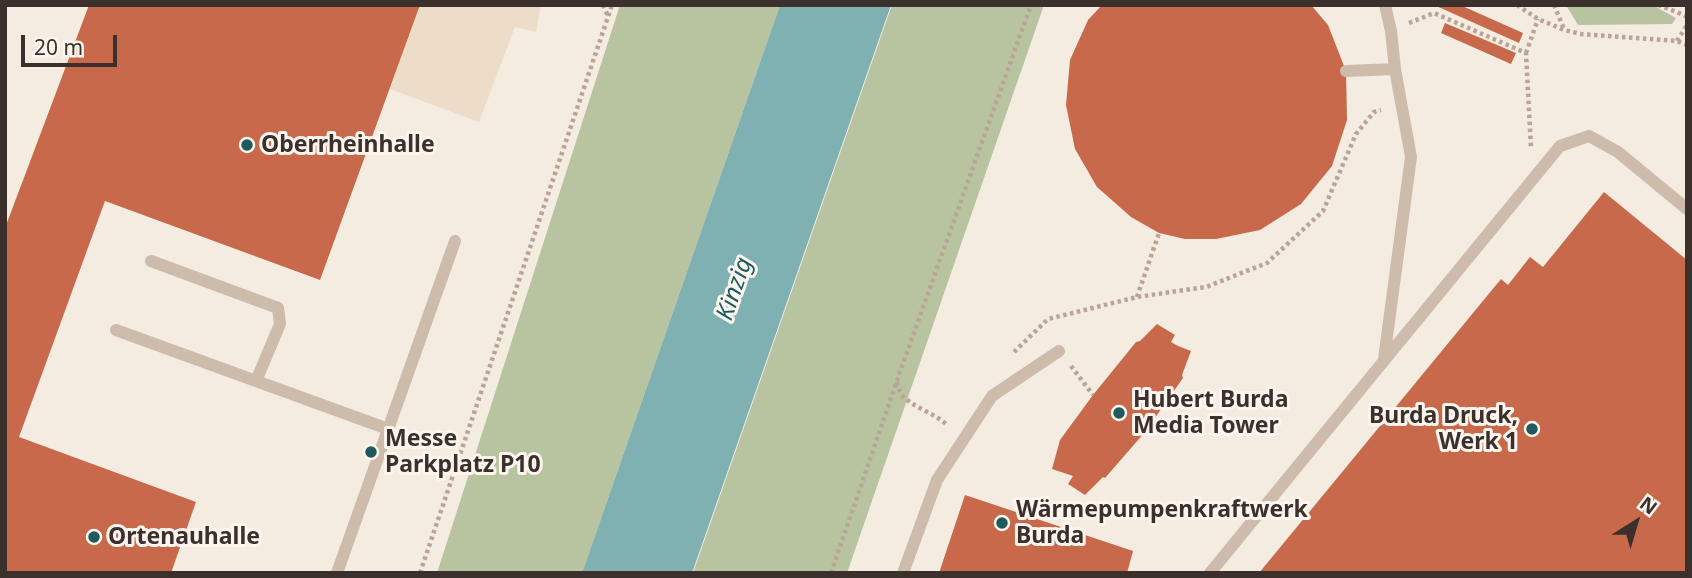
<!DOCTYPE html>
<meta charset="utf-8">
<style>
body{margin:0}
#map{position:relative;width:1692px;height:578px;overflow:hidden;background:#f4ebe1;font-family:"Noto Sans",sans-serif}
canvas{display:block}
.frame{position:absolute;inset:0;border:7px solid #3b302b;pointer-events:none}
.north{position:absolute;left:1601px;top:487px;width:70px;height:70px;-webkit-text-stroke:5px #fbf5ee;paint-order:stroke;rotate:37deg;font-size:19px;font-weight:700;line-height:28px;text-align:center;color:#3b302b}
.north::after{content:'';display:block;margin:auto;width:24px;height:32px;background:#3b302b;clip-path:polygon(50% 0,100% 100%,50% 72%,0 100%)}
.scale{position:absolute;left:21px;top:35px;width:96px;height:32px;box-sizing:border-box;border:4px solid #3b302b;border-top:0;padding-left:9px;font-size:21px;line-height:24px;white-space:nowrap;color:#3b302b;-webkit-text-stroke:5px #fbf5ee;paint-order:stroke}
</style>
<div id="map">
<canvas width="1692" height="578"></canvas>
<div class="frame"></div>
<div class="north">N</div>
<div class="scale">20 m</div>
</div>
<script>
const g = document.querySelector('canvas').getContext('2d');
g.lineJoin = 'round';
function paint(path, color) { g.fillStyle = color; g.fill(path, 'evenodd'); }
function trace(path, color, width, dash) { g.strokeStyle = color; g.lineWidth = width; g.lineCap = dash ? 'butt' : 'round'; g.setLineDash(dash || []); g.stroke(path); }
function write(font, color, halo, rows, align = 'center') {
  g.font = font + ' "Noto Sans",sans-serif'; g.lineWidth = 6; g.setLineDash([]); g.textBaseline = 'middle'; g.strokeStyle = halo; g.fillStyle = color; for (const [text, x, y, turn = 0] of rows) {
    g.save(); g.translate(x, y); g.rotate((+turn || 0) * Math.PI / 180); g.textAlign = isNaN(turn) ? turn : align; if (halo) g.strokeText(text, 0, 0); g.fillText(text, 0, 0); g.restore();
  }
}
paint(new Path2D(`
 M620,5h160l-198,568h-145z
 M892,5h152l-197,568h-154z
 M1566,5h73l17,2 20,11 -4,6 -94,1z`), '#b8c4a0');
paint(new Path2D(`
 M420,5h121l-5,27 -21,-5 -36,95 -89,-33z`), '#ecdcc8');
paint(new Path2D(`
 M780,5h111l-199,568h-110z`), '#7fb0b2');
paint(new Path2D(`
 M89,5h331l-100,275 -215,-79 -86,236 177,65 -25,71h-166v-345z
 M1102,5h209l17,20 18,46 1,49 -15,46 -31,38 -41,26 -44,9h-31l-26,-6 -28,-16 -34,-30 -22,-38 -9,-44 4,-45 18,-40z
 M1434,5h26l63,28 -4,10z
 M1445,23l71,30 -5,11 -70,-31z
 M1604,192l83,68v313h-428l242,-294 7,6 22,-28 13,10z
 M1157,324l18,11 -4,7 7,4 13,5 -9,24 1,3 -38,54 -40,46 -2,-1 -18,18 -17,-11 5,-8 -21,-7 8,-29 33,-45 43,-53 4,-1z
 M965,495l168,56 -6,22h-188z`), '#c8694b');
trace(new Path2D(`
 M603,5l5,11
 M1517,5l21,14 26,11 17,4 96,7 10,4
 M1554,5l10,24
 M1658,5l19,7 10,5
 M1409,23l25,-10 92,40 5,95
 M1677,41l10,-16
 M1526,53l12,-34
 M1137,297l22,-64
 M1014,352l34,-33 89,-22 69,-10 61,-24 56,-52 33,-77 18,-22 7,-2
 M1071,366l22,29
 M897,382c1,4 2,8 4,12 10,13 34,19 46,31
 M420,573l192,-568
 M831,573l70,-204 130,-364`), '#b9a596', 4.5, [3.5, 3.5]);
trace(new Path2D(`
 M1346,71l49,-2 -4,-38 -6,-26
 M151,261l127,47 2,16 -24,57
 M116,330l272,99
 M1384,359l27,-202 -16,-88
 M337,573l118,-332
 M903,573l34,-93 55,-84 67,-45
 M1210,573l350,-427 29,-10 29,16 69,57`), '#cdbbac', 12);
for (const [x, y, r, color] of [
 [247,145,7,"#1f5a5e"],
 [1119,413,7,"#1f5a5e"],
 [1532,429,7,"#1f5a5e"],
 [371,452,7,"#1f5a5e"],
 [1002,523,7,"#1f5a5e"],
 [94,537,7,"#1f5a5e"]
]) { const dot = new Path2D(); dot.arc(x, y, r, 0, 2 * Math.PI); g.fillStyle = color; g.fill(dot); trace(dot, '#fbf5ee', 2.5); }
write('bold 23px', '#3b302b', '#fbf5ee', [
 ["Oberrheinhalle",261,145],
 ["Hubert Burda",1133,400],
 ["Media Tower",1133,426],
 ["Burda Druck,",1518,416,"right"],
 ["Werk 1",1518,442,"right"],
 ["Messe",385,439],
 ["Parkplatz P10",385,465],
 ["Wärmepumpenkraftwerk",1016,510],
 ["Burda",1016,536],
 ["Ortenauhalle",108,537]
], 'left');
write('italic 24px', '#1f5a5e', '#fbf5ee', [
 ["Kinzig",735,289,-71]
]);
</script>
